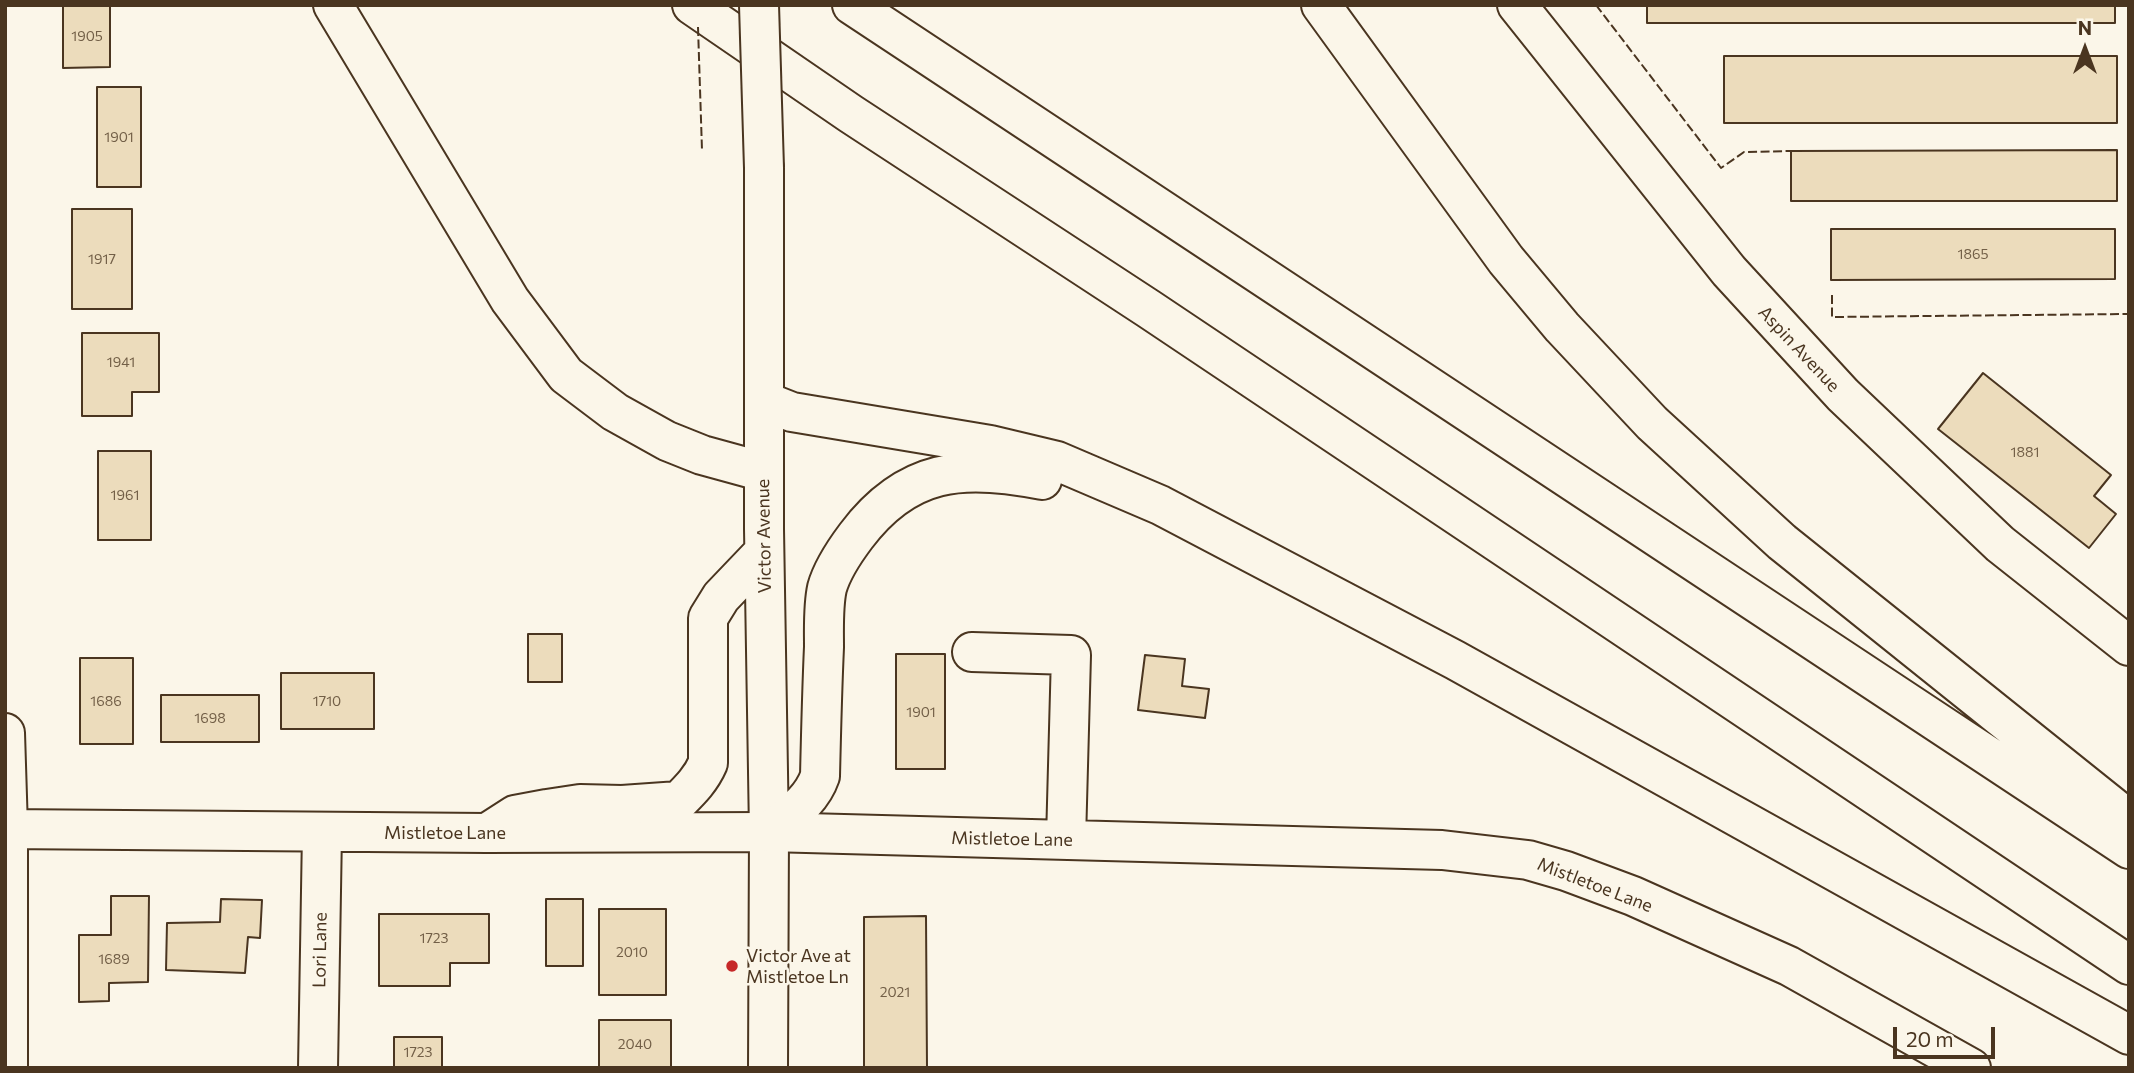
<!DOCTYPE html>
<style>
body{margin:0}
#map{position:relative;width:2134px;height:1073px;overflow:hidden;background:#fbf6e9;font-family:Commissioner,sans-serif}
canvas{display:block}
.frame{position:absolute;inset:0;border:7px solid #4a3520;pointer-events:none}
.north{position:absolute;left:2050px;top:14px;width:70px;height:70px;-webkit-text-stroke:5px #fbf6e9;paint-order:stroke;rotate:0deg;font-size:19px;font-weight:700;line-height:28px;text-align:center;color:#4a3520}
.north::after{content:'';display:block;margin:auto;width:24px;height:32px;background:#4a3520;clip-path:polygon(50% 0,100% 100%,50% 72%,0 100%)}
.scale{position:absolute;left:1893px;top:1027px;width:102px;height:32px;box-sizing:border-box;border:4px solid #4a3520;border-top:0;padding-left:9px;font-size:21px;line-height:24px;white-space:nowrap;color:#4a3520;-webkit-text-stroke:5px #fbf6e9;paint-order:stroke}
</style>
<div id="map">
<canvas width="2134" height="1073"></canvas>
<div class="frame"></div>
<div class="north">N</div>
<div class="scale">20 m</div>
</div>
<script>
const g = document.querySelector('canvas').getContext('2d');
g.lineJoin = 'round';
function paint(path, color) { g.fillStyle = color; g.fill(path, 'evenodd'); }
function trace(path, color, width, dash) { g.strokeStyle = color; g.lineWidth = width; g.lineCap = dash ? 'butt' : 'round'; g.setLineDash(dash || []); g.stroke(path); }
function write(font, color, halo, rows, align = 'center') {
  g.font = font + ' Commissioner,sans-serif'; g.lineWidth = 5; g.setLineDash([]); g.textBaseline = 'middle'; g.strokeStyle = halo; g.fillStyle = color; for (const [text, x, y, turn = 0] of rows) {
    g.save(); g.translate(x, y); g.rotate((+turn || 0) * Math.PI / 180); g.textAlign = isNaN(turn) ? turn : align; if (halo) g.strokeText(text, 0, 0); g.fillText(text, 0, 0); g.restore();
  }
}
const building = new Path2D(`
 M63,5h47v62l-47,1z
 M1647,5h468v18h-468z
 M1724,56h393v67h-393z
 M97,87h44v100h-44z
 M2117,150v51h-326v-50z
 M72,209h60v100h-60z
 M1831,229h284v50l-284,1z
 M82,333h77v59h-27v24h-50z
 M1983,373l128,102 -17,21 22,18 -27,34 -151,-119z
 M98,451h53v89h-53z
 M528,634h34v48h-34z
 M896,654h49v115h-49z
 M1145,655l40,4 -3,27 27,3 -4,29 -67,-8z
 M80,658h53v86h-53z
 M281,673h93v56h-93z
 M161,695h98v47h-98z
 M111,896h38l-1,86 -39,1v18l-30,1v-67h32z
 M221,899l41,1 -2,38 -12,-1 -3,36 -79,-3 1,-47 53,-1z
 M546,899h37v67h-37z
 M599,909h67v86h-67z
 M379,914h110v49h-39v23h-71z
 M926,916l1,152h-63v-151z
 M599,1020h72v48h-72z
 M394,1037h48v31h-48z`);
paint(building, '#ecdcbc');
trace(building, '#4a3520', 2);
const minor = new Path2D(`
 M1517,5l212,266 114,124 157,149 129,102
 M972,652l99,3 -5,185
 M5,733l3,96v239
 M5,829l482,4 282,-1 673,18 86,10 38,11 67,25 156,70 182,102
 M318,1068l4,-236`);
const major = new Path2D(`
 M764,168v361l5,303 -1,236
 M487,833l28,-18 32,-6 33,-5 42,1 57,-4c12,-12 22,-22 29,-38v-145l13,-21 43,-45`);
const highway = new Path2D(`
 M333,5l177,295 56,75 49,37 52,29 35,14 62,17
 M692,5l159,109 298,195 980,656
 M852,5l1277,844
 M1321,5l185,255 56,67 90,96 130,119 347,278
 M764,401l28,11 198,33 67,16 103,44 295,155 674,375
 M769,832c20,-17 42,-30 51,-56 1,-43 2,-86 4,-129 0,-19 -1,-41 3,-59 5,-18 17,-36 29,-52 51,-68 107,-72 186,-56`);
trace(minor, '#4a3520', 42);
trace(major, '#4a3520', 42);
trace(highway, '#4a3520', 42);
trace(minor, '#fbf6e9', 38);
trace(major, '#fbf6e9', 38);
trace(highway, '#fbf6e9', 38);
const majorBridge = new Path2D(`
 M759,5l5,163`);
trace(majorBridge, '#4a3520', 42, []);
trace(majorBridge, '#fbf6e9', 38);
trace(new Path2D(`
 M1596,5l125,163 23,-16 47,-1
 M698,27l4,123
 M1832,295v22l297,-3`), '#4a3520', 2, [9, 3.5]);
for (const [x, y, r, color] of [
 [732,966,7,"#c62828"]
]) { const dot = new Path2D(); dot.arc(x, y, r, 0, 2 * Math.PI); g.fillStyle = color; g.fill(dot); trace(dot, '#fbf6e9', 2.5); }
write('14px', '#725f47', null, [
 ["1905",87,36],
 ["1901",119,137],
 ["1865",1973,254],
 ["1917",102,259],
 ["1941",121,362],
 ["1881",2025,452],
 ["1961",125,495],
 ["1686",106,701],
 ["1710",327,701],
 ["1901",921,712],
 ["1698",210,718],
 ["1723",434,938],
 ["2010",632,952],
 ["1689",114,959],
 ["2021",895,992],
 ["2040",635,1044],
 ["1723",418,1052]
]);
write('18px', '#4a3520', '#fbf6e9', [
 ["Aspin Avenue",1799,349,47],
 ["Victor Avenue",764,536,-91],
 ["Mistletoe Lane",445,833],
 ["Mistletoe Lane",1012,839,1],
 ["Mistletoe Lane",1595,885,21],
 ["Lori Lane",320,950,-89]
]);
write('18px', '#4a3520', '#fbf6e9', [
 ["Victor Ave at",746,956],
 ["Mistletoe Ln",746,977]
], 'left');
</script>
